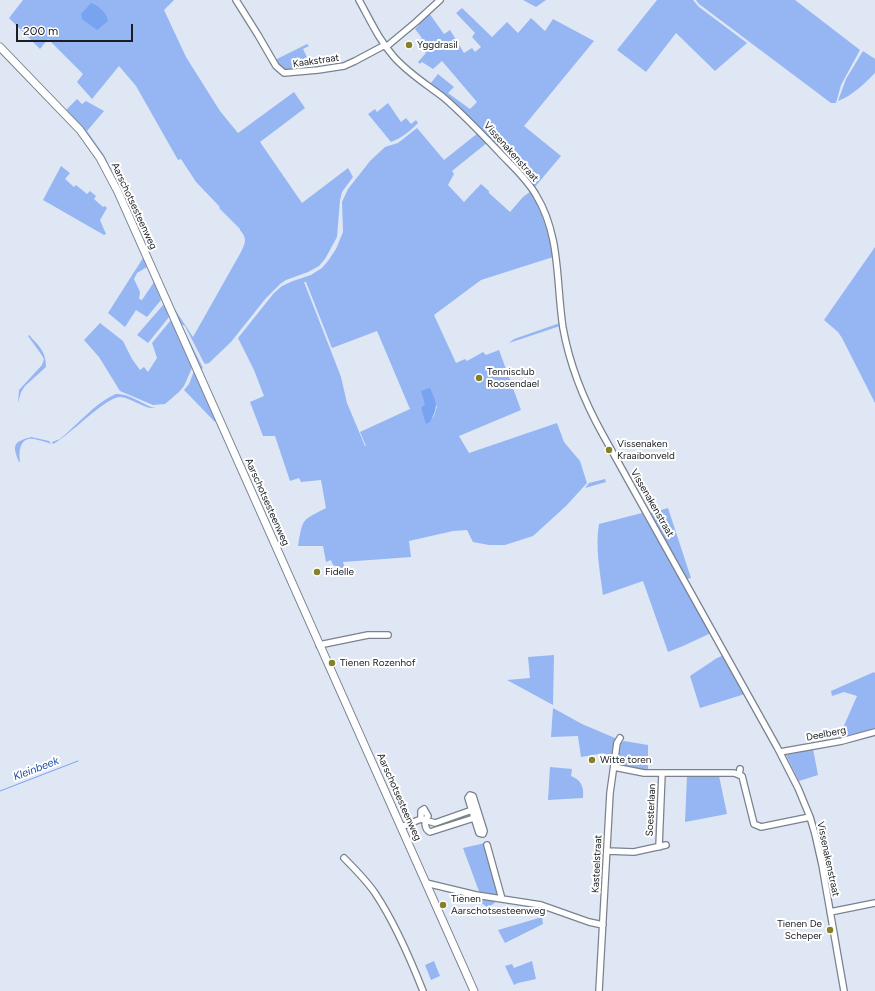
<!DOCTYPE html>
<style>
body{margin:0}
#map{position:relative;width:875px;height:991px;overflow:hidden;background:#dfe7f5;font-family:Figtree,sans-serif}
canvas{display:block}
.scale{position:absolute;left:16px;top:24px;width:117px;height:18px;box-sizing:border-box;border:2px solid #1a1d22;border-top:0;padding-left:5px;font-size:12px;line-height:14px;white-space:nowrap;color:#1a1d22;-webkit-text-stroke:3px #fff;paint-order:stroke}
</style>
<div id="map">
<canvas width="875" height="991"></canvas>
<div class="scale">200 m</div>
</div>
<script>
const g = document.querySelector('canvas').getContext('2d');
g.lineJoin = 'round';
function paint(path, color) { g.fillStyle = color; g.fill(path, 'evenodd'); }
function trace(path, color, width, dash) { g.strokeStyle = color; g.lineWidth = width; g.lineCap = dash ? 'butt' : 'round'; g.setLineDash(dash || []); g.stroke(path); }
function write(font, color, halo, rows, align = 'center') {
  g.font = font + ' Figtree,sans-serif'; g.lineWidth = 4; g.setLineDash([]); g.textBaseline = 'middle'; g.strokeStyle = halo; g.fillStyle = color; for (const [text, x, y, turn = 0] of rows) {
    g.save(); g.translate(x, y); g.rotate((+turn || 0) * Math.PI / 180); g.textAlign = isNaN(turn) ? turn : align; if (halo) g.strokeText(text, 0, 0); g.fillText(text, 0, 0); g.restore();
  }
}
paint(new Path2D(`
 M23,0h151l-10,10 22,47 34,54 18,22 56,-41 11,16 -45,34 42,61 46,-35 5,9 -11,15 -2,8 -3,37 -12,22 -6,7 -11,6 -22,8 -6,4 -14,14 -35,44 -22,21 -4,1 -2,-3 -18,-35 -4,-2 22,44 -3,3 -37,-84 13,24 17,26 48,-85c5,-10 6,-14 -1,-22v-1l-21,-21 1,-1 -24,-25 -15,-23 -3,1 -42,-74 -17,-20 -27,33 -15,-17 6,-8 -35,-35 -8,10 -31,-31z
 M523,0h23l-10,7z
 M657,0h36l6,7 48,36 -32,28 -39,-38 -30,39 -29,-22z
 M696,0h99l65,50 -19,35 -5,18h-5l-132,-99z
 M462,8l30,29 15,-15 11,11 13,-15 14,13 8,-12 41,22 -70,85 37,30 -27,32 -62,-68 -14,-13 -28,-23 8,-10 16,13 -6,6 22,16 7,-7 -35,-41 -9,8 -11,-7 -2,2 -2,-2 8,-9 -9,-9 5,-6 -7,-9 4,-4 -1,-3 11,-9 15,21 6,-4 14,23 8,-5 3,4 6,-5 -9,-10 3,-4 -19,-20z
 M307,44l2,2 -6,3 4,8 -7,4 2,4 2,-1 2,7 -21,1 -10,-12z
 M863,51l12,8v14c-10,10 -23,23 -37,28l8,-22z
 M77,99l5,5 4,-3 18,10 -17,20 17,24 17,34 -2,1 -54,-79z
 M388,103l13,19 5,-4 5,6 5,-4 2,3c-8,8 -16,15 -27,19l-23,-28 7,-5 2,3z
 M417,128l27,32 34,-27 10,9 -36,29 2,3 -6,11 16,17 17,-18 8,7v2l21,19 13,-15 8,-6c12,24 17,40 22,66l-72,23 -47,35 22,48 9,-4 2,2 16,-9 3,3 13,-5 22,60 -62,26 10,17 88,-30 7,19 16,19 7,22 -21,23 -33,30 -28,9h-16l-16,-3 -6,-12 -14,1 -44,10 2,16 -68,5 2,7 -12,-4 -2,-5 -5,2 -3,-16h-25c5,-28 3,-25 28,-38l-5,-28 -20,2 -2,-4 -9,3 -15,-45h-12l-13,-34 14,-6 -10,-26 -16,-32 36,-45 8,-7 11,-5 18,-6 11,-7 6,-7 8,-12 7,-17 -1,-30 6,-13 22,-28 15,-14 13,-4zM304,282h2l26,66 45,-17 33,78 -50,23 6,14h-1l-18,-43 -6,-26 -10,-26zM425,405l12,1 -3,10 -4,4 -9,-11z
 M61,166l9,7 -5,6 9,8 2,-2 11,9 3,-3 6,5 -2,3 9,8 2,-1 2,2 -7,12 6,14 -2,1 -61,-35z
 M875,247v156l-33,-65 -4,-6 -14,-12z
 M143,258l4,9 -10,6 -3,6 6,13 -1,7 3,1 12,-18 7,18 -14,17 -11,-7 -11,17 -17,-14z
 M164,304l5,13 -21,26 -11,-8z
 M171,320l21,48 -8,18 -5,6 -14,12 -12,1 -33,-14 -21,-34 -15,-17 16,-17 23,18 9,18 8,11 4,-3 4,5 9,-14 -5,-15z
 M560,323v3l-51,17 5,-4z
 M29,335c10,11 17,16 17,32l-21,19 -4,6 -3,11 1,-13 23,-25 2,-6 -3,-5 -13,-18z
 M194,371l22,49 -1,2 -31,-32 5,-6z
 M116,394c13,-1 27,11 39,14 -12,1 -22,-10 -35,-11 -13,-1 -51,39 -67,47l-1,-2 8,-3c16,-13 36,-37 56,-45z
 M31,437l18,4 2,3c-4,-2 -8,-3 -13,-4 -16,-5 -20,7 -18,22h-1c-7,-17 -6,-20 12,-25z
 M605,479l1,3 -21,6 4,-5z
 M668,508l23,70 -4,1 -37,-66z
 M642,513l69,120 -28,13 -15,6 -25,-71 -40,14c-3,-23 -8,-48 -4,-71z
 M554,655l-1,50 -46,-25 23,-2 -2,-21z
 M724,655l21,39 -45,14 -10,-32 27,-18z
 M874,672l1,1v57l-35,9 -1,-2 18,-41 -13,-4 -12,4 -1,-5z
 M553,708l29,16 33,14 -2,22 -6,1 -3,-8 -23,4 -3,-21 -27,1z
 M624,741l24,4v26l-27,-6 -3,-5 3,-17z
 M813,749l5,26 -19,6 -13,-26z
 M550,767l22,2 -1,7c11,4 13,12 12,22l-35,2z
 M687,776h32l8,38 -42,8z
 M485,843l15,54 -20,-3 -17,-46z
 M473,896l25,4 -10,8z
 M542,917l1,7 -38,19 -7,-13z
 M434,961l6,15 -9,4 -6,-15z
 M532,961l4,18 -18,4 -4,2 -9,-19 7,-2 2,4z`), '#95b6f2');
paint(new Path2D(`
 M91,3c7,2 16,10 17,18l-11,9 -15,-11 -1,-5z
 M430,388c6,14 9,18 1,32 -4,5 1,1 -5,4l-5,-16 4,-4 -4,-13z`), '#78a3f1');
trace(new Path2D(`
 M0,791l78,-30`), '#78a3f1', 1);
const minor = new Path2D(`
 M236,0l22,35 18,31 8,7 34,-3 26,-4 11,-5 30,-16
 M359,0c11,20 20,40 35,57 14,16 32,27 49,40 20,17 38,36 56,55 13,14 28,27 37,43 25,41 20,88 27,133 7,39 21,73 40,107l174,312 21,41 12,29 5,17 7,31 22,126
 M386,47l30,-25 24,-22
 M319,645l49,-10h20
 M780,752l62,-11 33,-9
 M614,767l30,6h90l8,3 12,48 7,3 49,-10
 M739,775l1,-6
 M470,795l3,1 11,35 -1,3 -4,-1 -11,-35z
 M421,819v-8l3,-2 4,7c-4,5 -4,13 2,16l44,-14
 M401,827l20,-8 14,4 37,-13
 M487,845l15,54
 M659,847l3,-74
 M607,851l27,1 32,-7
 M344,858c11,11 22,22 31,35 20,30 35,65 48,98
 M426,883l50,12 65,10 48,17 14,3
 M830,912l45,-9
 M599,991l11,-198 7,-50 3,-5`);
const major = new Path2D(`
 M0,47l80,83 20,28 18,34 356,799`);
trace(minor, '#7a828e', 8);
trace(major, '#7a828e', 9);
trace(minor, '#fff', 5.5);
trace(major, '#fff', 7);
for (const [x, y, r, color] of [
 [409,45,4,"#868129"],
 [479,378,4,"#868129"],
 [609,450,4,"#868129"],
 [317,572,4,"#868129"],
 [332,663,4,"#868129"],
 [592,760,4,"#868129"],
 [443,905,4,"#868129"],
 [830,930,4,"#868129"]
]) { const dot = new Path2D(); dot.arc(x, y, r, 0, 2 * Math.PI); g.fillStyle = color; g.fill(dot); trace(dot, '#fff', 1.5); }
write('10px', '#1a1d22', '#fff', [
 ["Yggdrasil",417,45],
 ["Tennisclub",487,372],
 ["Roosendael",487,384],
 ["Vissenaken",617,444],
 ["Kraaibonveld",617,456],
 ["Fidelle",325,572],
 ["Tienen Rozenhof",340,663],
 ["Witte toren",600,760],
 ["Tienen",451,899],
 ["Aarschotsesteenweg",451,911],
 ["Tienen De",822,924,"right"],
 ["Scheper",822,936,"right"]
], 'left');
write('10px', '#1a1d22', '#fff', [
 ["Kaakstraat",316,61,-8],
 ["Vissenakenstraat",511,152,48],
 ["Aarschotsesteenweg",134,206,65],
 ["Aarschotsesteenweg",267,502,66],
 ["Vissenakenstraat",652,503,60],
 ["Deelberg",826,734,-11],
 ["Aarschotsesteenweg",399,797,66],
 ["Soesterlaan",651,810,-87],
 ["Vissenakenstraat",828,859,78],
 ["Kasteelstraat",597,864,-87]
]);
write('italic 11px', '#2251ab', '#fff', [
 ["Kleinbeek",36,769,-21]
]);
</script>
